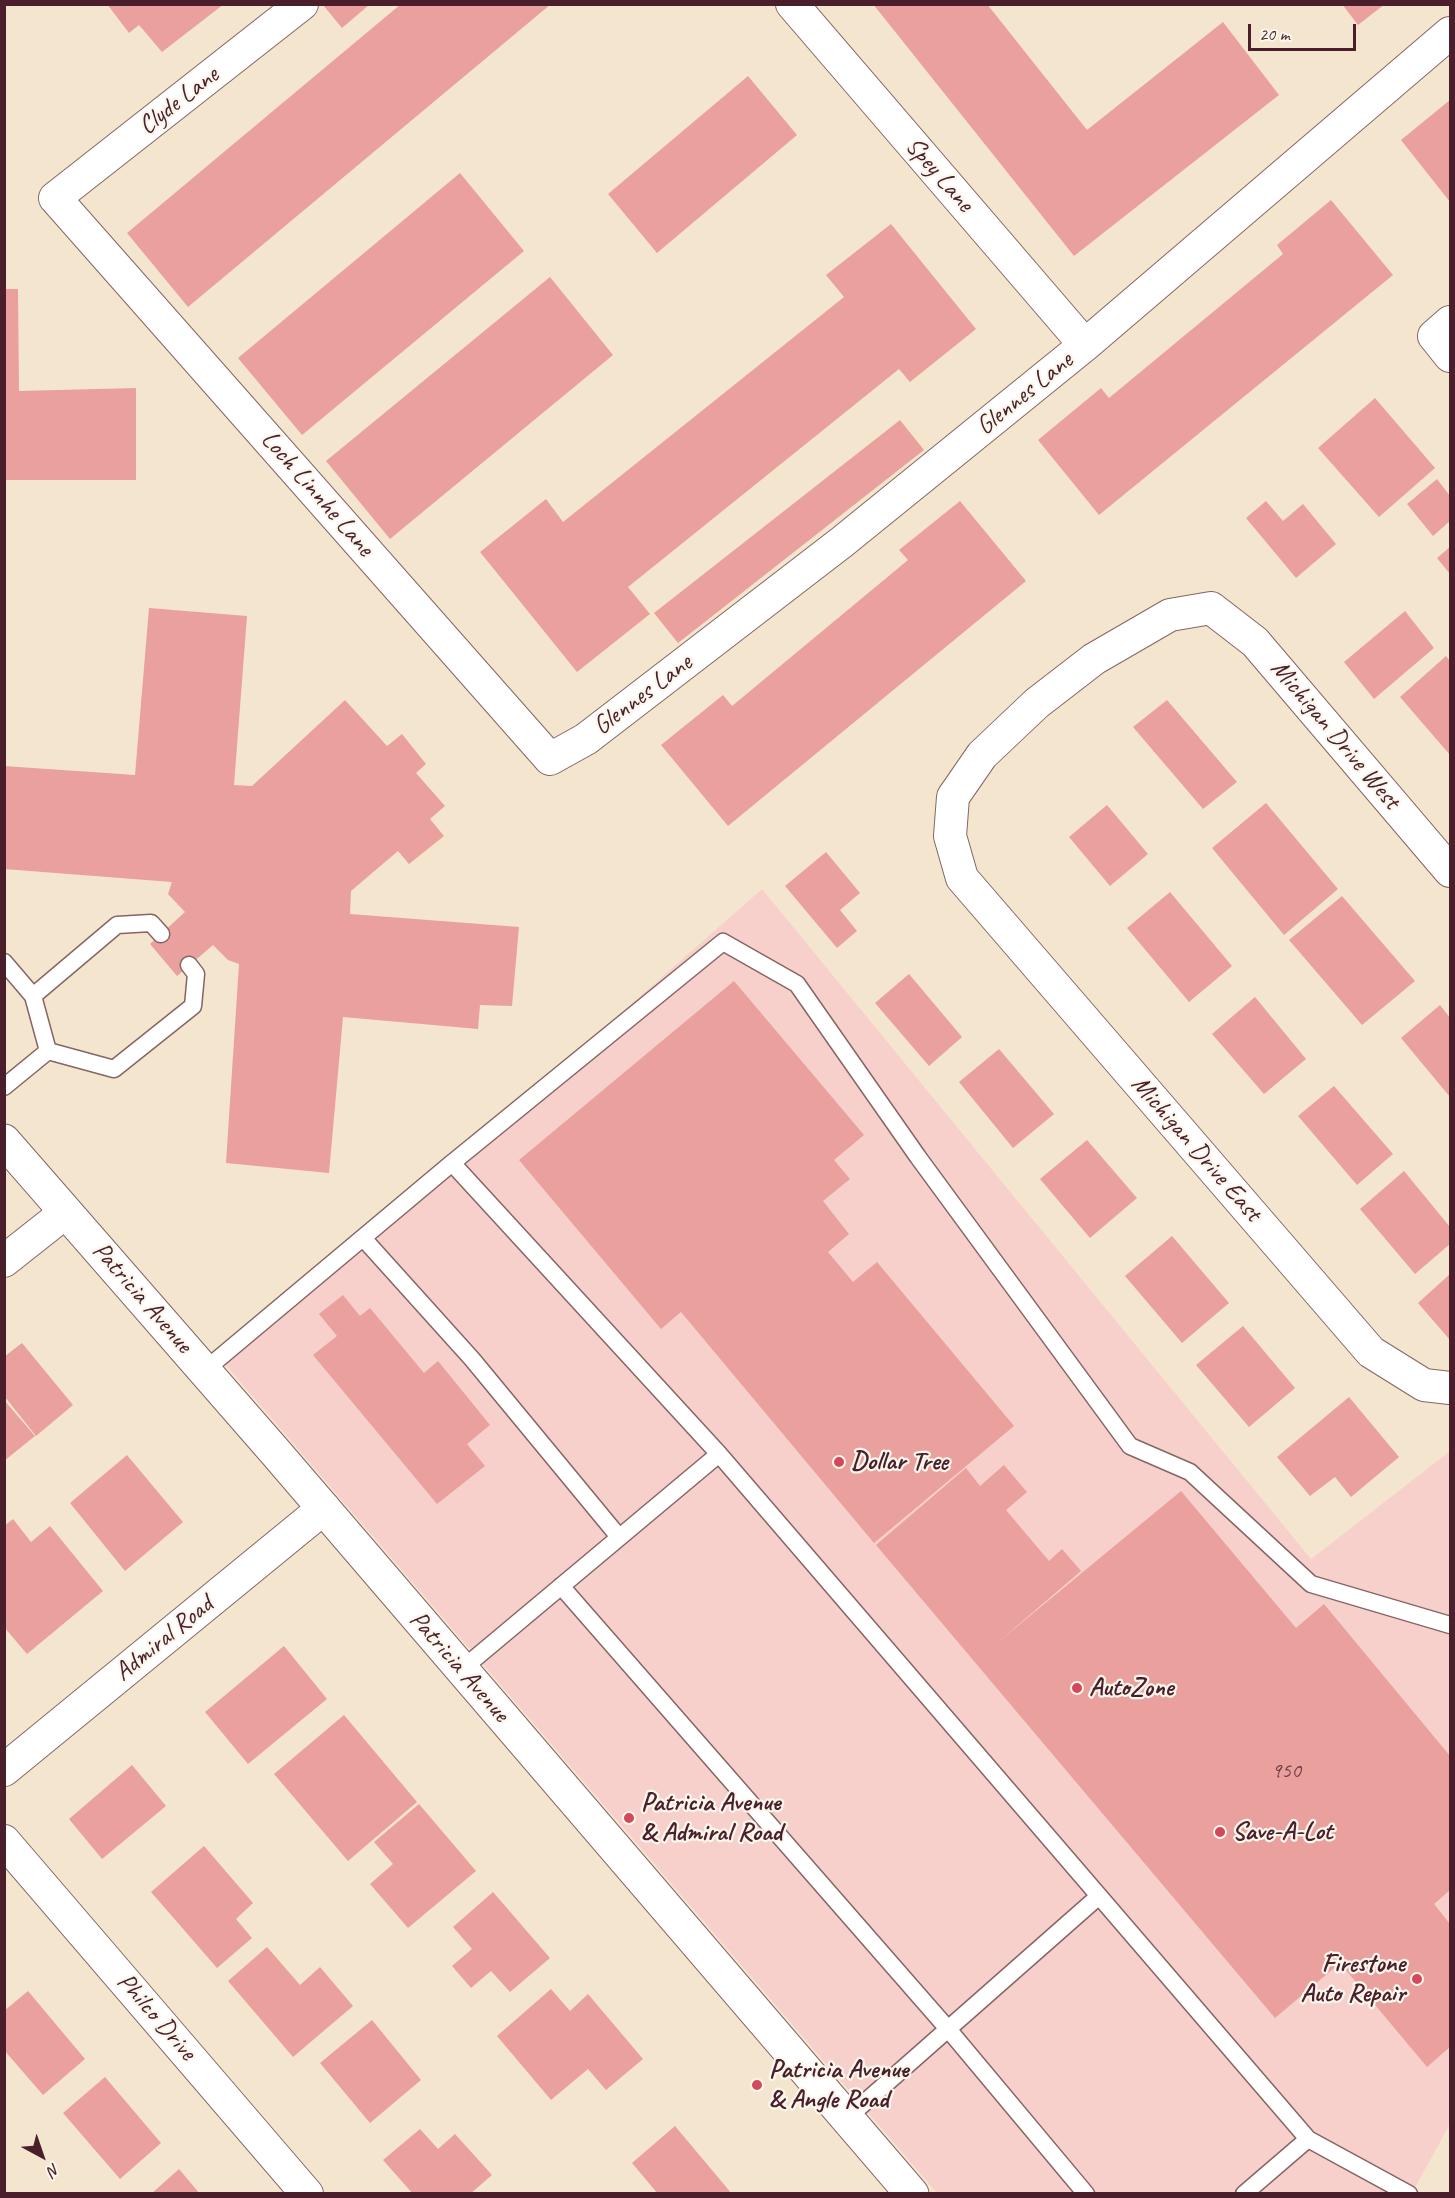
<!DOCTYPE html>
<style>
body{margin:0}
#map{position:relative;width:1455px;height:2198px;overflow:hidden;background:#f4e6ce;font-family:Caveat,sans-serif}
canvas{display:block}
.frame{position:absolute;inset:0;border:6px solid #4a1f2b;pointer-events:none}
.north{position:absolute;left:12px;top:2126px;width:60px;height:60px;-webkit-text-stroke:4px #fbf7ec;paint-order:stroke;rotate:140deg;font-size:16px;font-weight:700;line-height:24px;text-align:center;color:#4a1f2b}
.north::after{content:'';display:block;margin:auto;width:21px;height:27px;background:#4a1f2b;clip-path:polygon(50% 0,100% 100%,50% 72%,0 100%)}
.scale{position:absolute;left:1248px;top:24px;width:108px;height:27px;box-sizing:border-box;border:3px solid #4a1f2b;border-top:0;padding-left:8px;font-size:18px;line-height:21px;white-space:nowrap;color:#4a1f2b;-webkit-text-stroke:4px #fbf7ec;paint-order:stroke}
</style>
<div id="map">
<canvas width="1455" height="2198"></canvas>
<div class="frame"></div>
<div class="north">N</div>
<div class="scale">20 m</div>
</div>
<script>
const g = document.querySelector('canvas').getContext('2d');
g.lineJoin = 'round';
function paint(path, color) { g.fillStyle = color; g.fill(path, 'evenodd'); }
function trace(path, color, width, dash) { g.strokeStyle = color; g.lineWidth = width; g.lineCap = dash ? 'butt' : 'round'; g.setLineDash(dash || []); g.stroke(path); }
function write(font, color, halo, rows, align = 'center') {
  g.font = font + ' Caveat,sans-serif'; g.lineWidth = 4.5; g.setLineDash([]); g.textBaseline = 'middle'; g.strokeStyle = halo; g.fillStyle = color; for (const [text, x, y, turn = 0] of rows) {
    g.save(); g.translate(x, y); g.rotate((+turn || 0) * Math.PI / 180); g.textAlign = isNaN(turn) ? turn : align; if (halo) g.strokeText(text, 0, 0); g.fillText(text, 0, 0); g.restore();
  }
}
paint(new Path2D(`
 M762,889l549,670 139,-108v673l-38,69h-475l-713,-830z`), '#f7d0cc');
paint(new Path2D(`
 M107,4h117l-62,48 -23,-27 -10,8z
 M401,4h150l-363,303 -61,-74z
 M873,4h114l100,126 136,-108 56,73 -205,161z
 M1342,4h43l-27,21z
 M323,5h46l-27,23z
 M748,76l49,59 -140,118 -49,-59z
 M1450,100v102l-49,-62z
 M460,173l64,78 -222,184 -64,-77z
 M1331,200l62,75 -294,240 -61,-75 63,-52 8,10 174,-144 -6,-9z
 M891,224l85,105 -66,53 -11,-13 -271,218 22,27 -73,58 -97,-120 66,-53 17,23 281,-225 -18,-22z
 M550,277l63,78 -223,184 -64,-78z
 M4,289h14l1,102 117,-3v92h-132z
 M1375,398l60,70 -56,49 -61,-69z
 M900,420l24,30 -246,193 -24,-30z
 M1437,479l13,17v25l-17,15 -26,-32z
 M960,501l66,80 -298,245 -67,-81 62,-50 9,11 176,-146 -9,-10z
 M1266,501l17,20 20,-17 33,40 -40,34 -50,-60z
 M1450,547v27l-13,-16z
 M149,608l98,8 -13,169 18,1 93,-86 42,46 15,-12 24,30 -10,9 29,33 -15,13 14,17 -35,28 -11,-13 -47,40 -1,23 169,13 -7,79 -32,-1 -2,24 -135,-12 -14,156 -103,-10 13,-199 -11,-4 -15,-15 -36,31 -27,-32 35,-32 -17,-18 4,-12 -168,-13v-103l131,9z
 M1405,611l29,37 -60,51 -30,-37z
 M1446,656l4,5v94l-50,-58z
 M1167,700l70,82 -34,27 -70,-82z
 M1266,803l72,86 -54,46 -72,-87z
 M1107,805l41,49 -38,32 -41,-49z
 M826,852l34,41 -20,17 17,21 -20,17 -52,-62z
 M1170,892l62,74 -43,36 -62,-74z
 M1342,896l73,85 -53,44 -73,-85z
 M909,974l53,63 -33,29 -54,-63z
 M734,981l130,154 -30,25 16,19 -27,22 26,33 -21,18 25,30 24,-20 137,164 -140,117 -193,-231 -20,17 -142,-169z
 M1255,997l51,62 -42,35 -52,-60z
 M1440,1005l10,13v79l-49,-59z
 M999,1049l55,65 -41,34 -54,-66z
 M1334,1086l59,68 -36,31 -59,-69z
 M1087,1140l50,58 -47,40 -50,-59z
 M1404,1171l46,56v17l-35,30 -55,-65z
 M1172,1236l57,67 -47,40 -57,-67z
 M1450,1274v66l-32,-37z
 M343,1295l17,21 10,-8 54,65 14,-12 52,64 -23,19 18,22 -48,38 -124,-149 24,-19 -18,-22z
 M1243,1326l52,62 -46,39 -53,-62z
 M22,1343l51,62 -37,31 -31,-39v-41z
 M1349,1397l50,60 -48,40 -16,-20 -25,19 -33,-39z
 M4,1400l31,36 -31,25z
 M127,1455l56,67 -58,49 -55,-68z
 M1004,1465l23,27 -21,18 43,51 13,-12 19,22 -84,72 184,-152 115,137 28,-24 126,152v134l-16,14 16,20v123l-23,20 -87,-104 -65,55 -399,-473 90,-77 14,18z
 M13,1519l18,23 19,-16 53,65 -76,63 -23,-27v-101z
 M284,1646l43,53 -79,65 -43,-52z
 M344,1715l73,87 -69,59 -74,-87z
 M132,1765l34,41 -64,53 -33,-40z
 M419,1804l57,67 -68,57 -38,-44 23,-20 -19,-22z
 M204,1846l49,57 -17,16 16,19 -35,30 -66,-76z
 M493,1892l57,66 -40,34 -19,-21 -20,17 -19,-22 20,-17 -19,-22z
 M267,1947l33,38 20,-18 33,39 -60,51 -65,-76z
 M551,1989l19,22 18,-17 55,65 -37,31 -18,-21 -37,31 -54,-64z
 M28,1991l57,68 -42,36 -39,-45v-39z
 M372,2020l49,60 -51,43 -50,-60z
 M105,2077l56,66 -41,36 -57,-66z
 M675,2126l57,68h-74l-26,-31z
 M420,2129l18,20 17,-15 37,41 -22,19h-57l-30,-34z
 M179,2169l21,25h-49z`), '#eaa09c');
const lane = new Path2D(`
 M4,962l29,34
 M48,1051l-15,-55 84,-71 34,-2 10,11
 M4,1087l44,-36 66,18 79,-63 3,-32 -7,-9
 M363,1238l109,121 147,178
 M205,1370l247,-207
 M561,1586l387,443 138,165
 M461,1670l258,-216
 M847,2118l252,-222
 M1308,2139l-589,-685 -267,-291 271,-221 74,42 121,173 212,289 60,26 121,112 139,41
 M1244,2194l64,-55 101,55`);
const street = new Path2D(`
 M302,4l-247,194 495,561 36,-20 256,-197 243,-197 365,-312
 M792,4l293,341
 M1450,322l-16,14 16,20
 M1450,871l-195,-229 -44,-34 -41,7 -76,44 -57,44 -55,52 -29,42 -3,39 12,42 409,474 53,33 26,3
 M4,1261l62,-49
 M4,1770l320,-262
 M4,1841l303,353`);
const secondary = new Path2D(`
 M4,1141l273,313 635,740`);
trace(lane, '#866564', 19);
trace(street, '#866564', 34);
trace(secondary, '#866564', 35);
trace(lane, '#fff', 16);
trace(street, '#fff', 32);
trace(secondary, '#fff', 33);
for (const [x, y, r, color] of [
 [839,1462,6,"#d1495b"],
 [1077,1688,6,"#d1495b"],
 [629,1818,6,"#d1495b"],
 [1220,1832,6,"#d1495b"],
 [1417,1979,6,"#d1495b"],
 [757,2085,6,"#d1495b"]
]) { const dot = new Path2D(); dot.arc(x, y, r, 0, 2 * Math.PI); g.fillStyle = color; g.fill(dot); trace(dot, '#fbf7ec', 2); }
write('22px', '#723f47', null, [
 ["950",1286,1771]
]);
write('26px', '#4a1f2b', '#fbf7ec', [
 ["Clyde Lane",179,101,-38],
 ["Spey Lane",939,175,49],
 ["Glennes Lane",1025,394,-39],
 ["Loch Linnhe Lane",317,494,49],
 ["Glennes Lane",643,695,-37],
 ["Michigan Drive West",1335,735,50],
 ["Michigan Drive East",1196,1149,49],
 ["Patricia Avenue",142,1298,49],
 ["Admiral Road",164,1639,-39],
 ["Patricia Avenue",459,1667,49],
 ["Philco Drive",156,2017,49]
]);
write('bold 26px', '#4a1f2b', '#fbf7ec', [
 ["Dollar Tree",851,1462],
 ["AutoZone",1089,1688],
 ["Patricia Avenue",641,1803],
 ["& Admiral Road",641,1833],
 ["Save-A-Lot",1232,1832],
 ["Firestone",1405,1964,"right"],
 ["Auto Repair",1405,1994,"right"],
 ["Patricia Avenue",769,2070],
 ["& Angle Road",769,2100]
], 'left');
</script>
